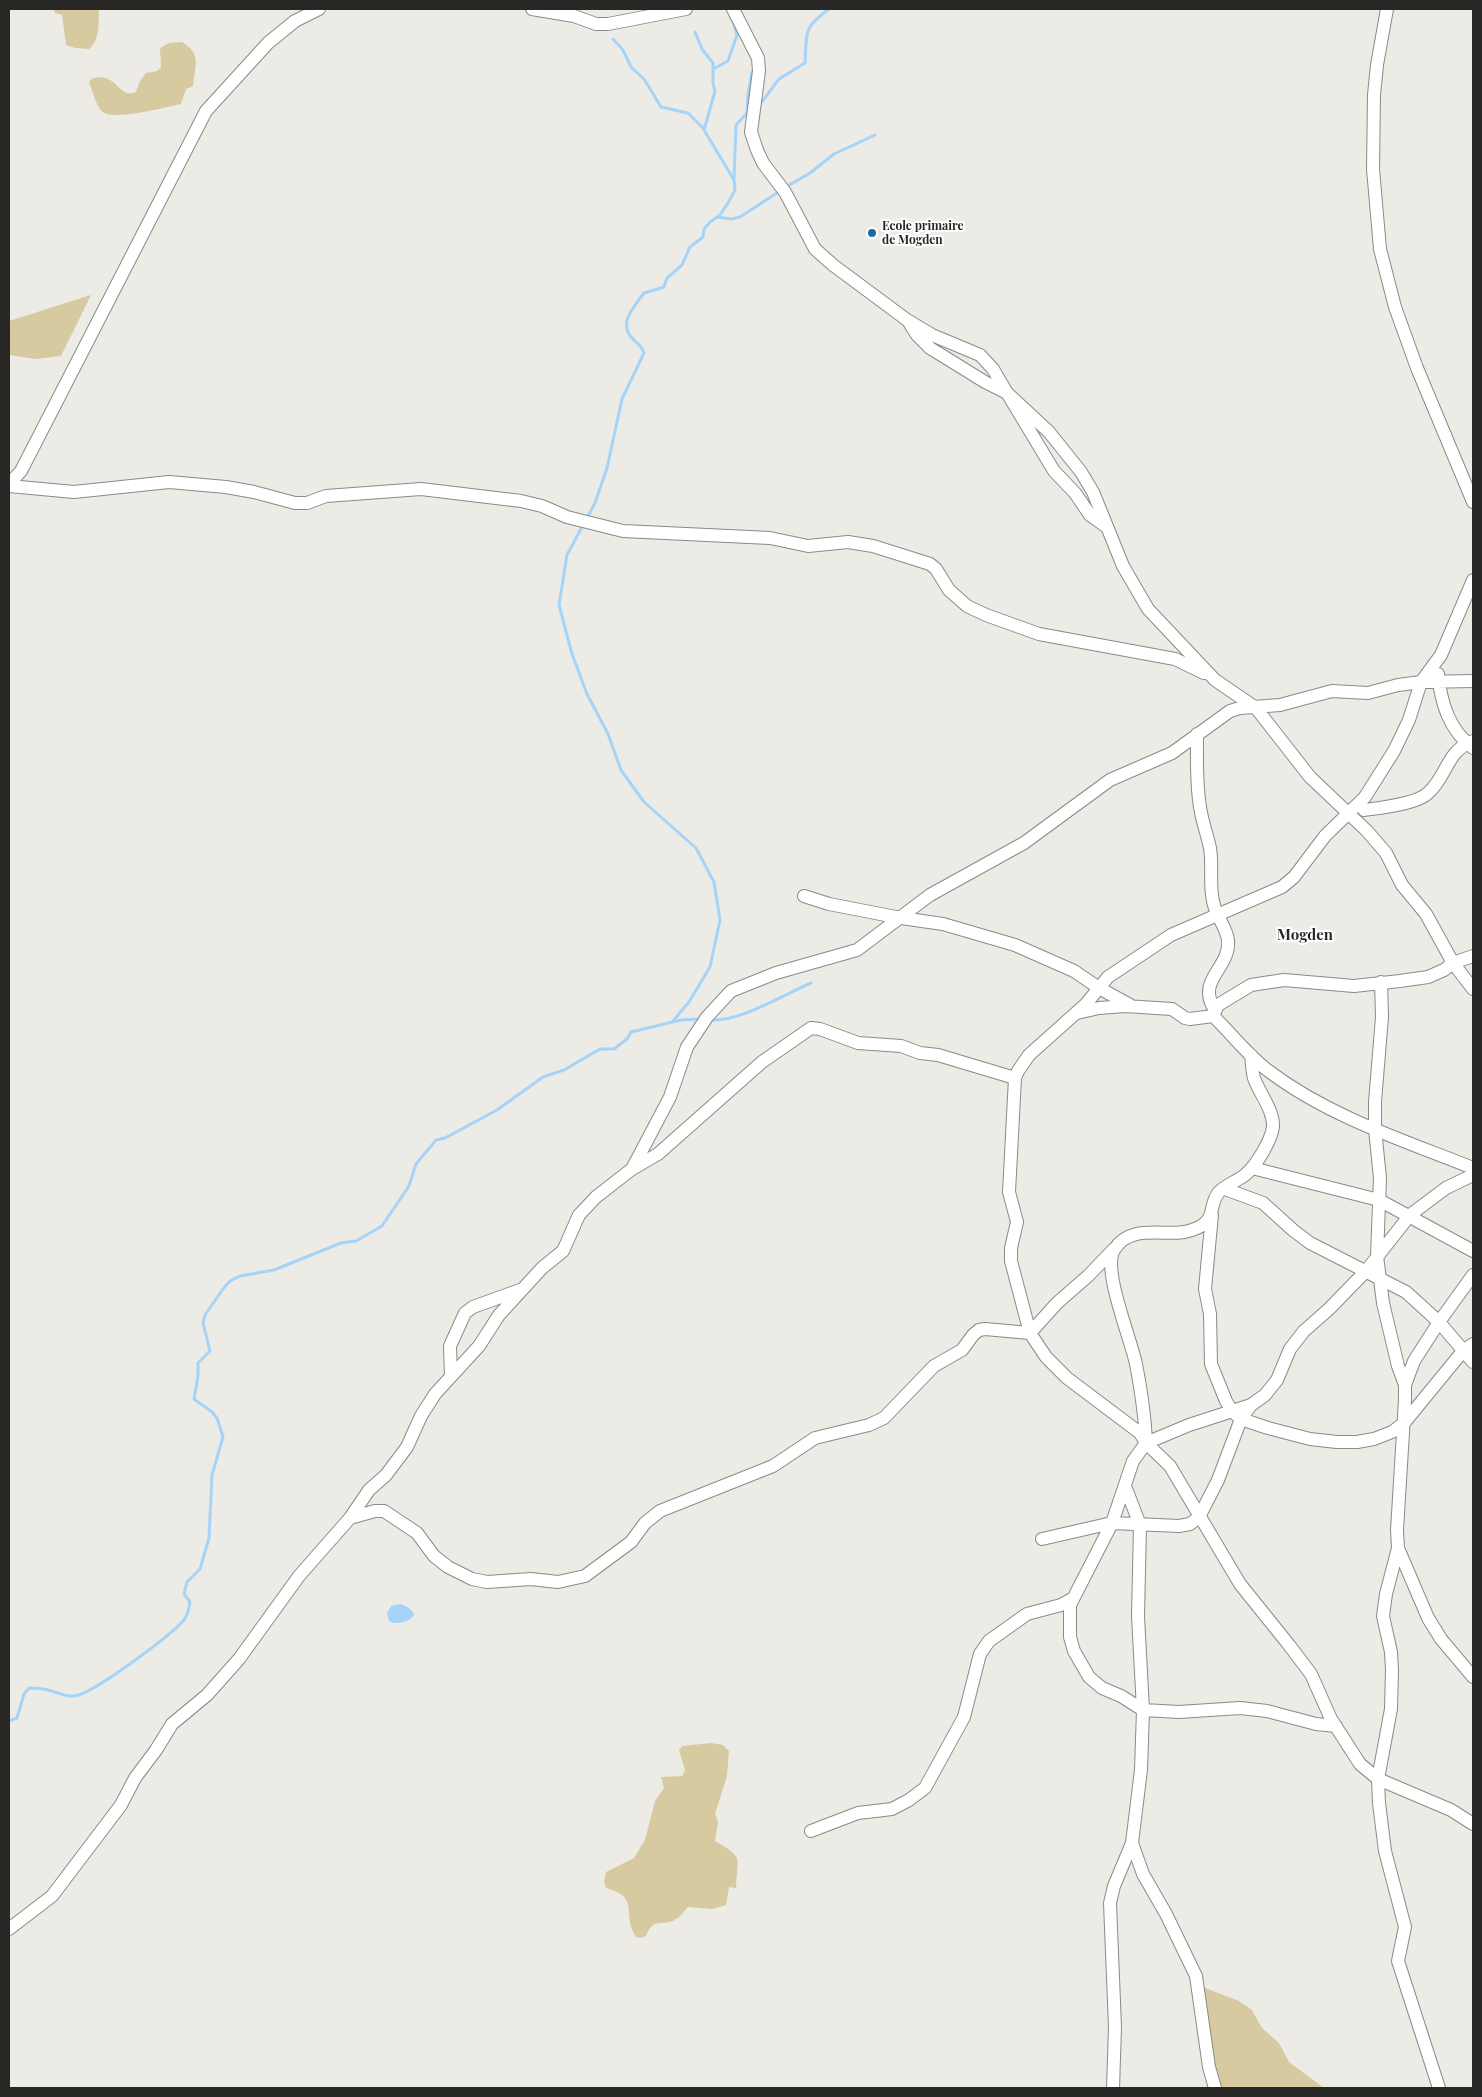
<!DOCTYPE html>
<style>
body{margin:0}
#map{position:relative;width:1482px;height:2097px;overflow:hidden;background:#edebe6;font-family:"Playfair Display",serif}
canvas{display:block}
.frame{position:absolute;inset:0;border:10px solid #282725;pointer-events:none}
</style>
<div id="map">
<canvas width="1482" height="2097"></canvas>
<div class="frame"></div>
</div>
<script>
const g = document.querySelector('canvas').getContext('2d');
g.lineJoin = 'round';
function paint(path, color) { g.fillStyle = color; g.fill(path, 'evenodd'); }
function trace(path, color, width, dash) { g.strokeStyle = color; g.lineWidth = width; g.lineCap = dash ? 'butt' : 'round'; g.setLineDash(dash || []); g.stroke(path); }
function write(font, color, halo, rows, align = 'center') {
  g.font = font + ' "Playfair Display",serif'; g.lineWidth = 4; g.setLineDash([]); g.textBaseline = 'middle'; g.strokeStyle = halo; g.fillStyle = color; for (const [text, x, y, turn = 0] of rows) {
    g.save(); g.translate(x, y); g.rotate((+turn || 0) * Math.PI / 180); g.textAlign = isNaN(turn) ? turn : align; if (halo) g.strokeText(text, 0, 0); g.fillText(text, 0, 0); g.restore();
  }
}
paint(new Path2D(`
 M53,9h46c-1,14 2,30 -10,40l-14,-1 -9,-3 -4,-30 -7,-2z
 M182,42c20,12 13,23 11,44l-7,3 -5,15c-15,3 -67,17 -78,8 -7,-5 -10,-21 -14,-29l2,-4c26,-9 27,21 45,13l4,-11 6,-8 11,-2 4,-4 -1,-19 9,-5z
 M91,295l-30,61 -26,3 -26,-4v-34z
 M711,1743l12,2 6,6 -2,25 -12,38 3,8 -3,19c30,17 22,16 21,47l-7,-1 -3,18 -14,4 -24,-2c-4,4 -7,10 -12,12 -13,9 -22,-4 -30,17l-5,2 -5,-1c-15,-25 5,-39 -30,-49l-2,-7 2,-9 28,-14 11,-18 10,-39 9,-13 -3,-11 21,-1 3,-6 -6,-20 3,-4z
 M1200,1986l39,15 13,9 10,18 17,15 10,19 35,26h-109z`), '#d7caa0');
paint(new Path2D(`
 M400,1604c7,2 10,4 14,10 -3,8 -13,9 -21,9l-4,-2 -2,-8 4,-7z`), '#a5d4f8');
trace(new Path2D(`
 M613,39l10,11 8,17 13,12 17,28 27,6 16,16
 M713,69l15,-8 9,-26 -4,-14
 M758,107l21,-28 26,-16c2,-32 -2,-35 24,-54
 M734,179l2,-54 11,-12 1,-19 4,-22
 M786,187l24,-14 24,-19 41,-19
 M717,217l15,2 8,-2 40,-26
 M587,518l8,-15 12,-35 15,-69 22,-46c-2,-7 -4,-7 -9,-12 -19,-16 -2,-33 9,-48l20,-6 3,-9 15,-13 8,-18 13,-10 1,-8 6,-7 10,-7 8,-12 7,-13 -1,-10 -30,-50 11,-39 -2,-7v-21l-11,-14 -7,-17
 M583,525l-16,30 -8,50 13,49 15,40 21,40 13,36 23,32 52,46 18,34 6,38 -10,47 -21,35 -16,19
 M710,1020c30,2 73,-25 101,-37
 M9,1721l8,-3 7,-24 5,-6c6,0 13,0 19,2 9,2 17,7 26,6 18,-1 97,-61 110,-76 4,-5 5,-12 6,-18l-6,-8 3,-12 13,-13 9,-31 3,-63 11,-38 -6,-19 -5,-6 -18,-13 4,-23v-13l12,-12 -7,-28 2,-8 18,-26 7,-8 10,-5 34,-6 67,-27 15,-2 26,-15 27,-40 7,-22 20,-24 9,-2 52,-28 46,-33 21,-7 36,-21h14l13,-10 4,-7 50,-12 20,-1`), '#a5d4f8', 3);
const minor = new Path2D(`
 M532,9l42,7 22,8h12l78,-15
 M733,9l25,49 1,13 -8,61 6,18 6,13 22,29 30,57 18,16 74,55 25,15 48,20 13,14 14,24 42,39 32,40 12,20 30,74 25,43 67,71 41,28 54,69 57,54 19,22 16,32 24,29 27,49 20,26
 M1387,9l-10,56 -3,30 -1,74 7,80 15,58 22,61 56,134
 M910,324l7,11 13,13 55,34 22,11 47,78 21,22 15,22 17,12
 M9,484l12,-13 185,-360 62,-68 27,-22 24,-12
 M9,486l65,6 95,-10 57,5 28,5 41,11h12l19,-7 95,-7 100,12 21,5 25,11 56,14 147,7 38,8 40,-4 25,4 57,18 6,5 13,21 18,16 19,9 53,19 136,25 29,14
 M1473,580l-32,75 -20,27 -12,38 -15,31 -29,46 -40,39 -31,41 -12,10 -111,48 -63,42 -22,27 -57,51 -11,16 -3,7 -6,114 8,30 -6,26v13l19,72 16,24 21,21 73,55 6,10 24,23 70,118 49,61 22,29 20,45 29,45 18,15 73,31 22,14
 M1438,674c3,29 11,56 35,74
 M1197,734c0,25 -1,49 3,73 2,14 7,27 10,41 3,17 -1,36 3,53 2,14 13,25 15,39 3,28 -33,40 -13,70
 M1364,810c16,-2 53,-6 64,-17 19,-16 18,-42 45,-52
 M804,896l25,8 72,14 42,6 72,21 59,26 25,17 31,17
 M1381,982l1,35 -7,85v27l5,49 -3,78 6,47 15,63 7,19v15l-8,130 1,18 -12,46 -3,22 8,36 1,18 -1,39 -13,70 1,24 6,48 20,76 -7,34 41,127
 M1077,1013l22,-5 26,-2 47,3 13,9 5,1 23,-3c19,18 35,40 57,56 60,45 135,69 203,96
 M1213,1016l5,-11 33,-20 33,-5 70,6 46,-5 28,-4 16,-7 9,-7 20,-7
 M1252,1168l127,32 94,51
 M632,1169l26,-15 104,-92 49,-34 9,1 38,14 43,3 19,7 18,2 77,23
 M1225,1189l38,14 31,28 16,12 96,49 33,30 34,40
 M1212,1215l-7,74 5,25 1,50 15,37 6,10 9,8 27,9 42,11 27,3h20l17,-3 18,-7 12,-9 59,-72 10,-7
 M451,1376l-1,-30 15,-33 8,-6 47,-17
 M1405,1385l9,-24 25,-39 34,-47
 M1251,1405l-62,20 -43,18c-1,-27 -5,-53 -10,-79 -5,-25 -34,-94 -22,-114 17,-29 55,-11 78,-20 27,-9 15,-24 27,-38 7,-7 18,-11 26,-17 11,-9 26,-34 28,-48 1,-17 -14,-34 -19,-49 -2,-8 -2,-15 -3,-23
 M1146,1443l-13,18 -21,62 -42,82v32l4,14 15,26 13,11 19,8 22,14 36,2 61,-4 27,3 49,13 20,2
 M350,1518l25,-7h9l33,22 17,23 14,11 24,12 15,3 44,-3 27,3 27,-6 46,-34 14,-19 15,-12 113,-45 42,-28 54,-13 15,-7 50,-52 28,-16 11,-15 6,-5 6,-1 45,4 27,-30 31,-27 26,-27
 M1042,1539l70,-16 67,3 11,-2 9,-7 19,-37 23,-61 10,-14 14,-10 12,-15 13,-31 14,-18 25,-22 37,-38 44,-56 36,-27 27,-13
 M1398,1548l30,70 13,21 32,38
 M811,1831l47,-18 34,-4 17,-9 16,-12 39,-71 16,-63 9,-13 38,-27 34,-9 11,-6
 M1132,1843l11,31 23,40 30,62 13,91 6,21
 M9,1929l43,-33 69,-91 14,-27 21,-28 16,-26 35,-29 32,-36 60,-83 51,-58 19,-28 17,-15 21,-28 14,-31 14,-22 44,-48 20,-31 43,-47 21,-17 16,-36 17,-18 36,-28 38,-72 17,-50 20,-30 24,-26 45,-18 81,-23 73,-55 94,-52 86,-63 62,-27 58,-42 10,-3 40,-3 52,-14 36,2 30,-8 23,-3 52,-1
 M1113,2088l2,-61 -5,-124 4,-17 18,-43 9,-73 2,-60 -5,-94 2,-91 -15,-39`);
trace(minor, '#8b8a85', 14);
trace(minor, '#fff', 12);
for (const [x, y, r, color] of [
 [872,233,5,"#1c6b9d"]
]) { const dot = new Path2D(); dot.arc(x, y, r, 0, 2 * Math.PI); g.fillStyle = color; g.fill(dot); trace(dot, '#fff', 2); }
write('bold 12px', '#282725', '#fff', [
 ["Ecole primaire",882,226],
 ["de Mogden",882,240]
], 'left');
write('bold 15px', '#282725', '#fff', [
 ["Mogden",1305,935]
]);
</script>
